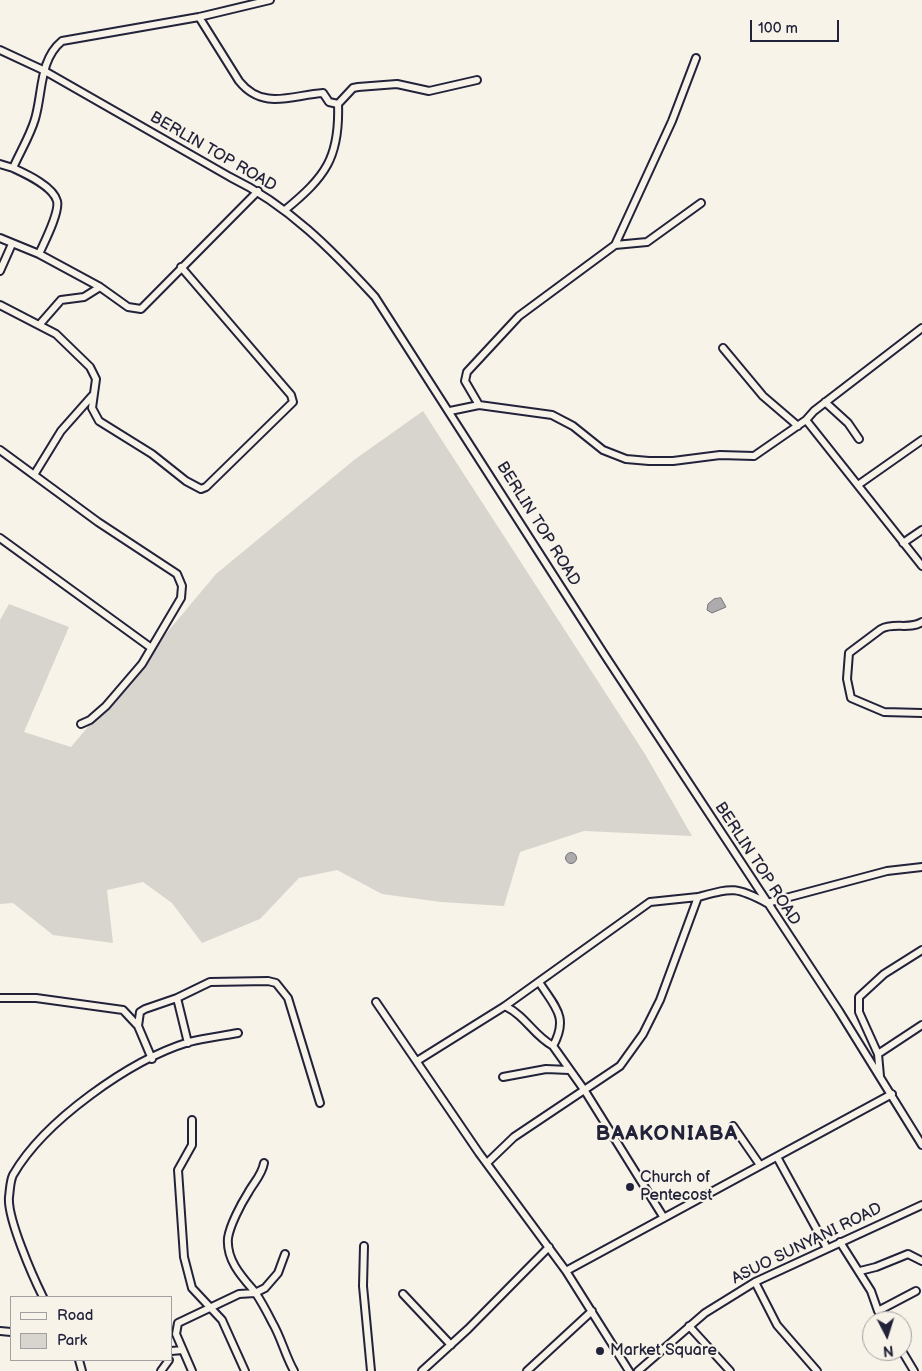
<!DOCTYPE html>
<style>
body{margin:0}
#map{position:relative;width:922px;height:1371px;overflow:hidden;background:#f7f3e8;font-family:"Balsamiq Sans",sans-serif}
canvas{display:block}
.legend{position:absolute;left:10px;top:1296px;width:162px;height:65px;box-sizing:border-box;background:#f7f3e8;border:1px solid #a29fa3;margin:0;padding:6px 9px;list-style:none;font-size:15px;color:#22223b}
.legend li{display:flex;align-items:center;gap:10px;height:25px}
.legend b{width:25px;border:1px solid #a29fa3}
.north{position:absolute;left:862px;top:1311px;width:50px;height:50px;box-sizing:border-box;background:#f7f3e8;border:1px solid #a29fa3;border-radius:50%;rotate:175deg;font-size:14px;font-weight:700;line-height:20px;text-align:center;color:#22223b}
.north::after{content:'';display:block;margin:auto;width:18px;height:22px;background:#22223b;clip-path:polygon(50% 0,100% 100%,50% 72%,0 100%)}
.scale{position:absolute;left:750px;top:20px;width:89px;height:22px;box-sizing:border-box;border:2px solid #22223b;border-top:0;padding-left:6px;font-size:15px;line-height:18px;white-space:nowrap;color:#22223b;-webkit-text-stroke:4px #f7f3e8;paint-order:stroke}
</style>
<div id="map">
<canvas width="922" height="1371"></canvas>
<ul class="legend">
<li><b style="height:6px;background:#f7f3e8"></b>Road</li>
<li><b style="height:14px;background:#d8d5cf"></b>Park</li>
</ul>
<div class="north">N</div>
<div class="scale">100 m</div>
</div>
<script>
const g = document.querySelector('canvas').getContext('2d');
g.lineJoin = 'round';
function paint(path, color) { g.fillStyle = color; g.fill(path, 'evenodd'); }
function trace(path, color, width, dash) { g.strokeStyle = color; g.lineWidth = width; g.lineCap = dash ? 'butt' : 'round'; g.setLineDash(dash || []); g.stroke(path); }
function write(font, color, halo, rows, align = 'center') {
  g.font = font + ' "Balsamiq Sans",sans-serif'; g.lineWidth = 4.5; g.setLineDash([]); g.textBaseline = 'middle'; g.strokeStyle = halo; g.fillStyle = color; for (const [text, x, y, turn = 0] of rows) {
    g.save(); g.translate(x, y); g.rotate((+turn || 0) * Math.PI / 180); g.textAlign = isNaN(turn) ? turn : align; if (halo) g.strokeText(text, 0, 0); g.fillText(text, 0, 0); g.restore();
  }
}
paint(new Path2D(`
 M423,411l222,343 47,82 -108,-5 -64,21 -16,54 -63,-4 -59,-8 -45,-24 -38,8 -39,41 -58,24 -30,-40 -29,-21 -36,8 6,53 -60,-8 -40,-32 -13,1v-284l9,-16 60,23 -45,105 47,15 145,-173 138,-114z`), '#d8d5cf');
const water = new Path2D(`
 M721,598l5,9 -14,6 -5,-3 1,-6 6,-5z
 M565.5 858a5.5 5.5 0 1 1 11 0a5.5 5.5 0 1 1-11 0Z`);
paint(water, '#aeabad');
trace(water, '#76747f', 1);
const minor = new Path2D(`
 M199,17l40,64c24,30 53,14 84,12l6,9 9,2 15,-16 5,-1 39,-3 32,7 48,-11
 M0,50l43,20 187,107c58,28 102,73 145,120l229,357 235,357 83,134
 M0,164l13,4
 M285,210c40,-33 55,-52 53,-106
 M0,238l39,16c5,-11 21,-42 18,-53 -4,-15 -31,-27 -44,-33 7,-16 17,-32 22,-49 8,-27 4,-59 27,-78l137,-24 71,-17
 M615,245l57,-124 24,-63
 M39,254l61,33
 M0,271l12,-27
 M0,305l56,29 34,33 6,12 -4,29 7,13 53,33 34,27 15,8 5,-2 87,-85 -2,-7 -110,-128
 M40,324l21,-24 23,-3 16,-10 28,20 13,2 117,-118
 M723,348l40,48 35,30
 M825,402l23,21 11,16
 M479,405l-14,-24 2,-9 52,-56 96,-71 32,-3 54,-39
 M450,411l29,-6 73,10 21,11 30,24 23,9 23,2h24l47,-6 34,1 52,-36 8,-9 108,-83
 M806,420l116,146
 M0,450l98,72 79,52 5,12 -1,12 -39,66 -36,42 -16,14 -9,4
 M34,475l27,-44 31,-35
 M858,485l64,-45
 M0,538l150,109
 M903,543l19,-13
 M922,622c-12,8 -29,0 -41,7l-32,24 -2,26 4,19 33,14 38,1
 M698,897c34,-9 37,-11 69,6l120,-32 35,-4
 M0,998h36l87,12 15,16 14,33
 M376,1002l103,151 87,118 63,100
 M505,1006c22,11 27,28 48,40 16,-29 2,-39 -14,-64
 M138,1026l2,-14 5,-3 32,-11
 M188,1043l-11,-45 33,-16 58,-1 8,2 12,15 32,105
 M553,1046l32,45 79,127
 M878,1054l44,-29
 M417,1061l88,-55 145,-104 48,-5 -38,103 -17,34 -23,32 -106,71 -27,26
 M880,1076l-2,-22 -19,-42v-15l25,-23 38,-24
 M503,1077l43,-8 23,1
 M192,1120v25l-14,25 6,87 8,31 30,32 23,51
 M733,1126l27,39
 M777,1157l50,91
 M264,1163c-2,12 -10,19 -16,30 -7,11 -18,32 -20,45 -2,22 14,39 27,54 6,9 12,20 17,30 9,15 13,33 22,49
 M840,1242l31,49 7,20 6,10
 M364,1246l-1,40 8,85
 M566,1271l326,-177
 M860,1271l16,-4 32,-13 14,7
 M755,1282l22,43 40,46
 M403,1294l48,51
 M43,1297c-10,-20 -36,-79 -34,-100 1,-7 1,-16 4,-22 31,-54 117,-115 176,-133 16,-4 33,-6 49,-9
 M878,1311l38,-20
 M689,1326l41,45
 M0,1331l11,1
 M171,1351l12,-1
 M902,1351l12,20
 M79,1360l3,11
 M161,1371l8,-11
 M192,1371l-16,-37 2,-11 61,-29 16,-1 10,-5 13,-15 7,-19
 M422,1371l46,-42 81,-82
 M527,1371l65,-60
 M638,1371l67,-58 50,-31 167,-77`);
trace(minor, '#22223b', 10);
trace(minor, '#f7f3e8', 6);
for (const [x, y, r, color] of [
 [630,1187,5,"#22223b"],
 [600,1351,5,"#22223b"]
]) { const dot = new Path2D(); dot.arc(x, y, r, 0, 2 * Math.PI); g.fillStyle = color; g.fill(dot); trace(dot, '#f7f3e8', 2); }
write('16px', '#22223b', '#f7f3e8', [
 ["BERLIN TOP ROAD",213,152,30],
 ["BERLIN TOP ROAD",538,524,58],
 ["BERLIN TOP ROAD",757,864,57],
 ["ASUO SUNYANI ROAD",807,1244,-26]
]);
write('16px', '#22223b', '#f7f3e8', [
 ["Church of",640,1178],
 ["Pentecost",640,1196],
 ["Market Square",610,1351]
], 'left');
g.letterSpacing = '1px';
write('bold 21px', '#22223b', '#f7f3e8', [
 ["BAAKONIABA",667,1135]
]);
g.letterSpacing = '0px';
</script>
